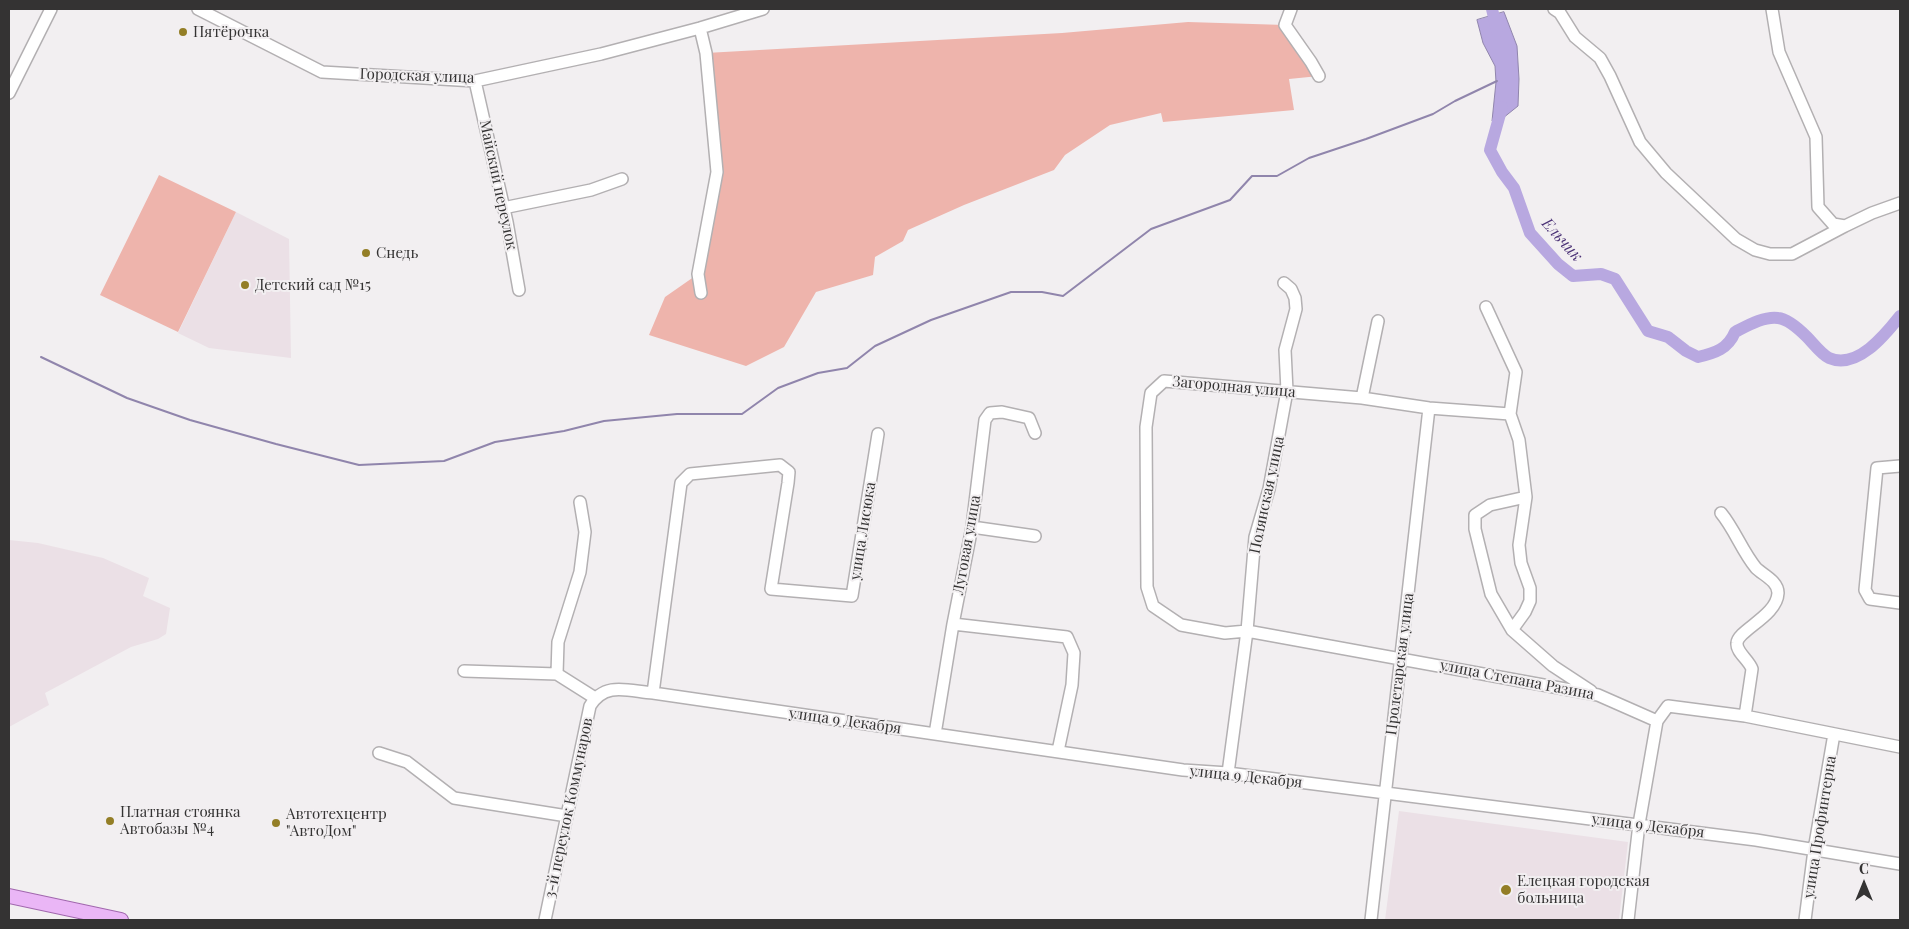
<!DOCTYPE html>
<meta charset="utf-8">
<style>
body{margin:0}
#map{position:relative;width:1909px;height:929px;overflow:hidden;background:#f2eff1;font-family:"Playfair Display",serif}
canvas{display:block}
.frame{position:absolute;inset:0;border:10px solid #343333;pointer-events:none}
.north{position:absolute;left:1839px;top:859px;width:50px;height:50px;-webkit-text-stroke:4px #f2eff1;paint-order:stroke;rotate:0deg;font-size:14px;font-weight:700;line-height:20px;text-align:center;color:#343333}
.north::after{content:'';display:block;margin:auto;width:18px;height:22px;background:#343333;clip-path:polygon(50% 0,100% 100%,50% 72%,0 100%)}
</style>
<div id="map">
<canvas width="1909" height="929"></canvas>
<div class="frame"></div>
<div class="north">С</div>
</div>
<script>
const g = document.querySelector('canvas').getContext('2d');
g.lineJoin = 'round';
function paint(path, color) { g.fillStyle = color; g.fill(path, 'evenodd'); }
function trace(path, color, width, dash) { g.strokeStyle = color; g.lineWidth = width; g.lineCap = dash ? 'butt' : 'round'; g.setLineDash(dash || []); g.stroke(path); }
function write(font, color, halo, rows, align = 'center') {
  g.font = font + ' "Playfair Display",serif'; g.lineWidth = 4; g.setLineDash([]); g.textBaseline = 'middle'; g.strokeStyle = halo; g.fillStyle = color; for (const [text, x, y, turn = 0] of rows) {
    g.save(); g.translate(x, y); g.rotate((+turn || 0) * Math.PI / 180); g.textAlign = isNaN(turn) ? turn : align; if (halo) g.strokeText(text, 0, 0); g.fillText(text, 0, 0); g.restore();
  }
}
paint(new Path2D(`
 M236,212l53,27 2,119 -82,-10 -31,-15z
 M9,540l29,3 65,15 46,20 -6,18 27,12 -4,26 -8,5 -27,8 -86,46 4,12 -40,22z
 M1399,811l229,31 -9,78h-234z`), '#ebe0e6');
paint(new Path2D(`
 M1188,22l97,3 34,51 -30,3 5,31 -131,12 -2,-9 -51,12 -45,30 -11,15 -90,35 -56,25 -5,11 -28,16 -2,18 -57,17 -32,55 -38,19 -97,-31 16,-38 33,-23 18,-93 -10,-128 356,-20z
 M159,175l77,37 -58,120 -78,-37z`), '#eeb4ac');
const water = new Path2D(`
 M1504,12l13,34 2,33 -1,27 -20,16 -6,-1 4,-39 -1,-16 -12,-23 -6,-23z`);
paint(water, '#b8a8e0');
trace(water, '#9085ac', 1);
trace(new Path2D(`
 M41,357l86,41 63,22 86,24 83,21 85,-4 51,-19 69,-11 40,-10 73,-7h65l36,-26 40,-15 29,-5 28,-22 56,-26 80,-28h31l21,4 88,-67 79,-29 22,-24h25l32,-18 57,-19 67,-25 22,-13 42,-20`), '#9085ac', 2);
trace(new Path2D(`
 M1492,9l5,22
 M1502,107l-12,43 12,22 12,16 16,45 28,31 15,12 28,-2 14,5 33,52 20,6 18,14 12,6c17,-4 30,-8 37,-25 12,-6 29,-16 43,-14 10,1 22,12 29,19 6,6 14,17 22,21 28,12 56,-23 71,-42`), '#b8a8e0', 12);
const minor = new Path2D(`
 M198,9l124,63 153,9 126,-27 99,-26 63,-19
 M1291,9l-6,16 26,37 8,14
 M1554,9l6,4 15,24 25,21 10,18 30,66 26,31 70,66 19,11 15,4h22l53,-28
 M1772,9l7,43 37,85 2,70 15,17 12,2 27,-13 28,-10
 M700,28l6,25 11,119 -19,102 3,19
 M475,81l32,141 12,68
 M9,93l42,-84
 M503,208l88,-18 31,-11
 M1486,307l30,65 -6,42 9,26 7,57 -36,8 -15,10v14l16,65 21,36 41,36 38,25
 M1362,398l16,-77
 M1510,414l-81,-6 -67,-10 -198,-17 -13,12 -5,34 1,160 6,19 28,19 44,8 22,-2 351,64 59,26 11,-15 77,10 155,31
 M1900,466l-23,2 -12,122 5,9 30,4
 M1721,513c14,17 21,38 35,55 7,7 22,13 22,25 -1,23 -40,37 -41,50 -1,9 12,17 15,26l-7,47
 M972,527l63,9
 M953,624l114,13 7,16 -2,32 -14,66
 M1512,630l13,-18 5,-11v-13l-9,-25 -2,-18 7,-48
 M464,671l93,3 38,24
 M557,674l1,-32 22,-70 5,-40 -5,-30
 M653,693l28,-210 9,-9 90,-9 9,7 -1,11 -17,106 81,7 26,-162
 M935,734l18,-110 19,-97 13,-107 5,-7 12,-1 27,6 6,15
 M379,753l28,9 47,36 113,18
 M1228,773l19,-142 8,-94 14,-48 18,-98 -2,-41 11,-41 -1,-11 -4,-9 -7,-6
 M545,920l45,-214c15,-25 38,-15 63,-13l530,77 45,3 528,67 144,24
 M1371,920l58,-512
 M1628,920l11,-96 18,-103
 M1805,920l9,-70 20,-116`);
const major = new Path2D(`
 M9,896l112,24`);
trace(minor, '#b3b0b2', 14);
trace(major, '#a168ae', 16);
trace(minor, '#fff', 11);
trace(major, '#eab6f6', 14);
for (const [x, y, r, color] of [
 [183,32,5,"#937e26"],
 [366,253,5,"#937e26"],
 [245,285,5,"#937e26"],
 [110,821,5,"#937e26"],
 [276,823,5,"#937e26"],
 [1506,890,6,"#937e26"]
]) { const dot = new Path2D(); dot.arc(x, y, r, 0, 2 * Math.PI); g.fillStyle = color; g.fill(dot); trace(dot, '#f2eff1', 2); }
write('15px', '#343333', '#f2eff1', [
 ["Пятёрочка",193,32],
 ["Снедь",376,253],
 ["Детский сад №15",255,285],
 ["Платная стоянка",120,812],
 ["Автобазы №4",120,829],
 ["Автотехцентр",286,814],
 ["\"АвтоДом\"",286,831],
 ["Елецкая городская",1517,881],
 ["больница",1517,898]
], 'left');
write('15px', '#343333', '#f2eff1', [
 ["Городская улица",417,76,2],
 ["Майский переулок",498,185,78],
 ["Загородная улица",1234,387,5],
 ["Полянская улица",1267,495,-78],
 ["улица Лисюка",863,531,-81],
 ["Луговая улица",967,545,-80],
 ["Пролетарская улица",1400,664,-83],
 ["улица Степана Разина",1517,680,11],
 ["улица 9 Декабря",845,721,8],
 ["улица 9 Декабря",1246,777,6],
 ["3-й переулок Коммунаров",569,808,-78],
 ["улица 9 Декабря",1648,826,7],
 ["улица Профинтерна",1820,827,-81]
]);
write('italic 16px', '#4b3276', '#f2eff1', [
 ["Ельчик",1562,240,48]
]);
</script>
